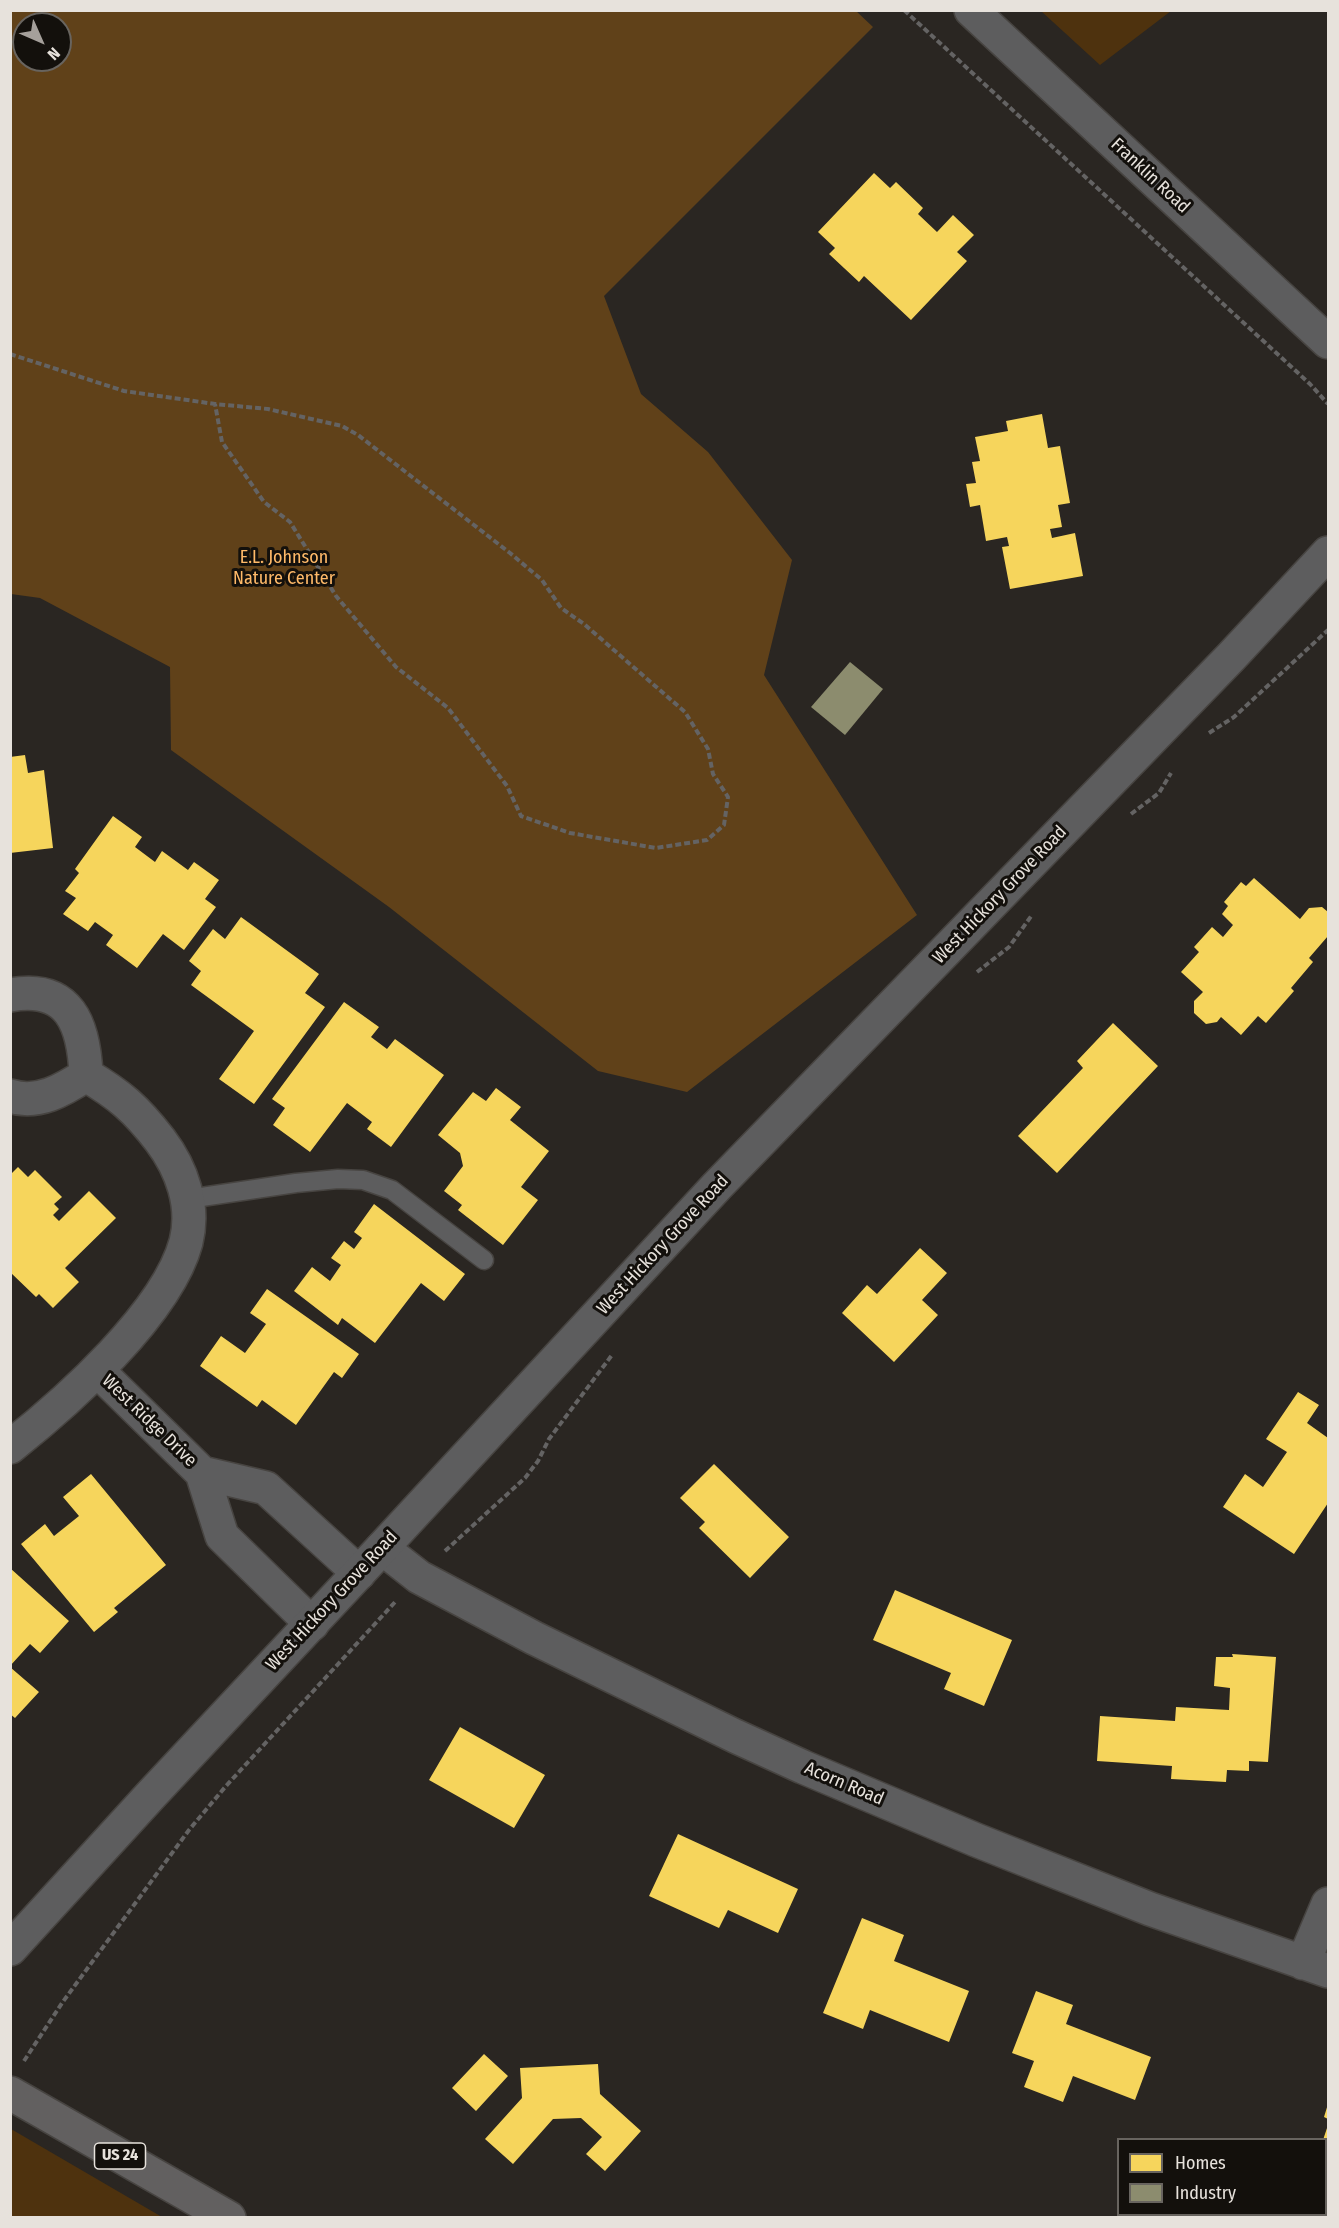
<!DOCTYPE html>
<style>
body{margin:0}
#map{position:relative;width:1339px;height:2228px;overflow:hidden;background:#2a2622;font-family:"Fira Sans Condensed",sans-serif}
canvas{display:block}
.frame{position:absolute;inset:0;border:12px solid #e7e2dc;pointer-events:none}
.legend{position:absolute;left:1117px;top:2138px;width:210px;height:78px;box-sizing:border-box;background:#13100c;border:2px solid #68645f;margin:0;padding:8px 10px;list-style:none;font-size:18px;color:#e7e2dc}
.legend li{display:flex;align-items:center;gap:12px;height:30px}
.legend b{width:30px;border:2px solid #68645f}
.north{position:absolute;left:12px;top:12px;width:60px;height:60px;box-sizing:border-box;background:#13100c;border:2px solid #68645f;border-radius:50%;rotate:135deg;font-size:16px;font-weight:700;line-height:24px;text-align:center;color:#e7e2dc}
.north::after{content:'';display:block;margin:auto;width:21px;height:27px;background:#a5a09b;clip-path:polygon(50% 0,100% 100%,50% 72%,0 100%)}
</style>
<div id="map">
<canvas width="1339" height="2228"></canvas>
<div class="frame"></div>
<ul class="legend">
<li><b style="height:16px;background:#f6d55c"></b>Homes</li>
<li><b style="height:16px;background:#8c8c6e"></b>Industry</li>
</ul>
<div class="north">N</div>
</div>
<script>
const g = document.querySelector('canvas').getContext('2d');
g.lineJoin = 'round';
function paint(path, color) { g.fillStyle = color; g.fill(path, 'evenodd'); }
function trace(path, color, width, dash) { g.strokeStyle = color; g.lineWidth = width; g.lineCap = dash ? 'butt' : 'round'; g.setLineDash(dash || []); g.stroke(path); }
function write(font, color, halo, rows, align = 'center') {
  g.font = font + ' "Fira Sans Condensed",sans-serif'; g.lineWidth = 6; g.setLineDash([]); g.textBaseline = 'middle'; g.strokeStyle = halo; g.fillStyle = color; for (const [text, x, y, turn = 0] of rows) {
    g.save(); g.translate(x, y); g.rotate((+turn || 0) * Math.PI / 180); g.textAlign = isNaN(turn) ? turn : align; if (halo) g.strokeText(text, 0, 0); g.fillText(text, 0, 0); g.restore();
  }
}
paint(new Path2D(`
 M1041,11h130l-71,54z
 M11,2129l151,88h-151z`), '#4e320e');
paint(new Path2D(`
 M855,10l18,17 -269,269 37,98 67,58 84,108 -28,115 153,240 -230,177 -89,-21 -209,-164 -218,-157 -1,-83 -130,-69 -29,-4v-583zM24,24h36v36h-36z`), '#604119');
paint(new Path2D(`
 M874,173l16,15 6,-6 27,26 -5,6 19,18 16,-17 21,20 -17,17 10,9 -56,59 -47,-44 -5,6 -30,-28 6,-6 -17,-16z
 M1042,414l6,34 12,-2 10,57 -12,2 4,22 -12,2 2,9 23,-5 8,43 -73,13 -8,-42 7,-1 -2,-9 -21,4 -6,-36 -10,2 -4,-23 10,-1 -4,-21 8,-1 -5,-24 33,-6 -2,-10z
 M25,755l3,18 16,-3 9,78 -43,5v-96z
 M113,816l29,21 -7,10 20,15 7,-11 26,19 6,-8 25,18 -14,19 11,8 -32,43 -21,-16 -26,34 -31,-23 7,-10 -18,-13 -7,9 -25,-17 13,-16 -11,-7 14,-18 -4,-4z
 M1254,878l46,41 9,-11 13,-1 6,5v24l-19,22 4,4 -22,26 3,3 -28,32 -8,-7 -17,19 -20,-18 -4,5 -11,2 -12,-11v-12l9,-9 -22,-20 18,-20 -5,-5 18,-20 11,10 10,-12 -11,-11 6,-8 -4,-4 17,-20 5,4z
 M241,917l78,57 -14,19 20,14 -71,97 -35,-25 35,-48 -63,-46 10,-14 -12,-10 24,-32 12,10z
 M344,1002l35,25 -8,10 16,12 8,-10 49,36 -53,72 -24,-18 5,-7 -25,-19 -37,49 -37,-27 12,-17 -13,-9z
 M1113,1023l45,43 -101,107 -39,-37 65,-68 -6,-7z
 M496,1088l25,19 -11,13 39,31 -28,36 17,13 -35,45 -45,-35 4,-5 -18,-14 19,-25 -3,-13 -22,-18 35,-43 13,9z
 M18,1167l10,10 7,-7 27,27 -8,7 5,5 -6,6 6,6 30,-30 27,27 -51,50 14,14 -26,26 -14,-14 -3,3 -26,-25v-97z
 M374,1204l91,70 -21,27 -23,-18 -46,60 -33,-25 -4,7 -44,-34 18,-24 18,14 11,-16 -10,-7 13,-17 10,8 8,-11 -8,-6z
 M920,1248l27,25 -25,27 16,15 -44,47 -52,-49 25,-28 10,9z
 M267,1289l92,65 -17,24 -8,-6 -38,53 -34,-25 -5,7 -57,-41 21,-30 24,17 21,-29 -16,-11z
 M1298,1392l21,13 -12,18 21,15v65l-34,51 -71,-47 22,-33 18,13 24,-35 -21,-13z
 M714,1464l75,73 -39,41 -51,-50 6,-6 -25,-24z
 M91,1474l75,91 -52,43 4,4 -24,20 -73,-88 24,-20 9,12 25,-20 -16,-19z
 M10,1568l59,53 -29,32 -10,-9 -20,22z
 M895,1590l117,50 -28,66 -40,-17 7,-16 -78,-33z
 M1232,1654l44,3 -8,105 -19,-1v10l-22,-1 -1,12 -55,-3 1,-13 -75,-5 3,-45 75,5 1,-14 53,3 1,-22 -16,-2 2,-29h17z
 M10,1667l29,25 -24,26 -5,-4z
 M460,1727l85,48 -31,53 -85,-48z
 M678,1834l120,55 -20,44 -50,-23 -9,18 -70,-32z
 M862,1918l42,17 -10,26 75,30 -20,51 -79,-32 -7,19 -40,-16z
 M1036,1991l37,14 -7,19 85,33 -16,43 -62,-24 -10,26 -39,-15 10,-26 -22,-8z
 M484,2054l24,22 -32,35 -24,-23z
 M598,2064l2,30 41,37 -36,40 -19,-17 16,-17 -21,-19 -28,1 -40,45 -28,-25 37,-41 -2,-30z
 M1328,2104v15l-4,-2z
 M1328,2125v34l-2,-1v-18h-3z`), '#f6d55c');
paint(new Path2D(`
 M850,662l33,27 -38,46 -34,-28z`), '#8c8c6e');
const service = new Path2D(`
 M188,1199l108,-16 42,-4 25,1 29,10 92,70`);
const minor = new Path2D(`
 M10,995c60,-11 74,30 76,80 -23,15 -48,30 -76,21
 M97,1370l105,103 20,63 90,88
 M10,1447c57,-45 157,-134 176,-205 9,-36 -4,-73 -26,-102 -24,-31 -40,-45 -74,-65
 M202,1473l64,15 93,85
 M382,1548l37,29 115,61 201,98 68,31 173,73 174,69 178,62
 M1303,1963l25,-59`);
const tertiary = new Path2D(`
 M971,10l357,332
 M10,1949l140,-153 232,-248 335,-362 514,-529 97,-104`);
const trunk = new Path2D(`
 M10,2093l219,125`);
trace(service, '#474441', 21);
trace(minor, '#474441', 36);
trace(tertiary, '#474441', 36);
trace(trunk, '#474441', 36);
trace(new Path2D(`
 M904,10l406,374 18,20
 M10,354l114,37 91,13 53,5 74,17 16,9 152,118 32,27 19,28 23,16 101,88 23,37 5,25 15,23 -4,28 -17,15 -51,8 -86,-15 -49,-17 -14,-30 -59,-78 -52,-41 -60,-71 -46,-74 -26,-20 -42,-60 -7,-38
 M1209,733l25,-16 94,-87
 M1131,814l28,-21 12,-20
 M977,972l32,-25 23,-32
 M445,1551l80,-73 13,-17 11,-22 63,-84
 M24,2061l38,-58 127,-173 37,-44 170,-185`), '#646363', 4, [6, 3]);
trace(service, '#5d5d5e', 18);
trace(minor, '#5d5d5e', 33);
trace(tertiary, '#5d5d5e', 33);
trace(trunk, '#626060', 33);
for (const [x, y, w] of [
 [120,2156,51]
]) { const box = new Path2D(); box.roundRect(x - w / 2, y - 13, w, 26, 4.5); g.fillStyle = '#13100c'; g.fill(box); trace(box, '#e7e2dc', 1.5); }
write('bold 16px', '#e7e2dc', null, [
 ["US 24",120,2156]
]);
write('18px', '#e7e2dc', '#13100c', [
 ["Franklin Road",1150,176,43],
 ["West Hickory Grove Road",1000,895,-46],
 ["West Hickory Grove Road",663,1245,-47],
 ["West Ridge Drive",149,1421,44],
 ["West Hickory Grove Road",332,1601,-47],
 ["Acorn Road",844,1784,23]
]);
write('18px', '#ffba69', '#13100c', [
 ["E.L. Johnson",284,558],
 ["Nature Center",284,579]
]);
</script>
